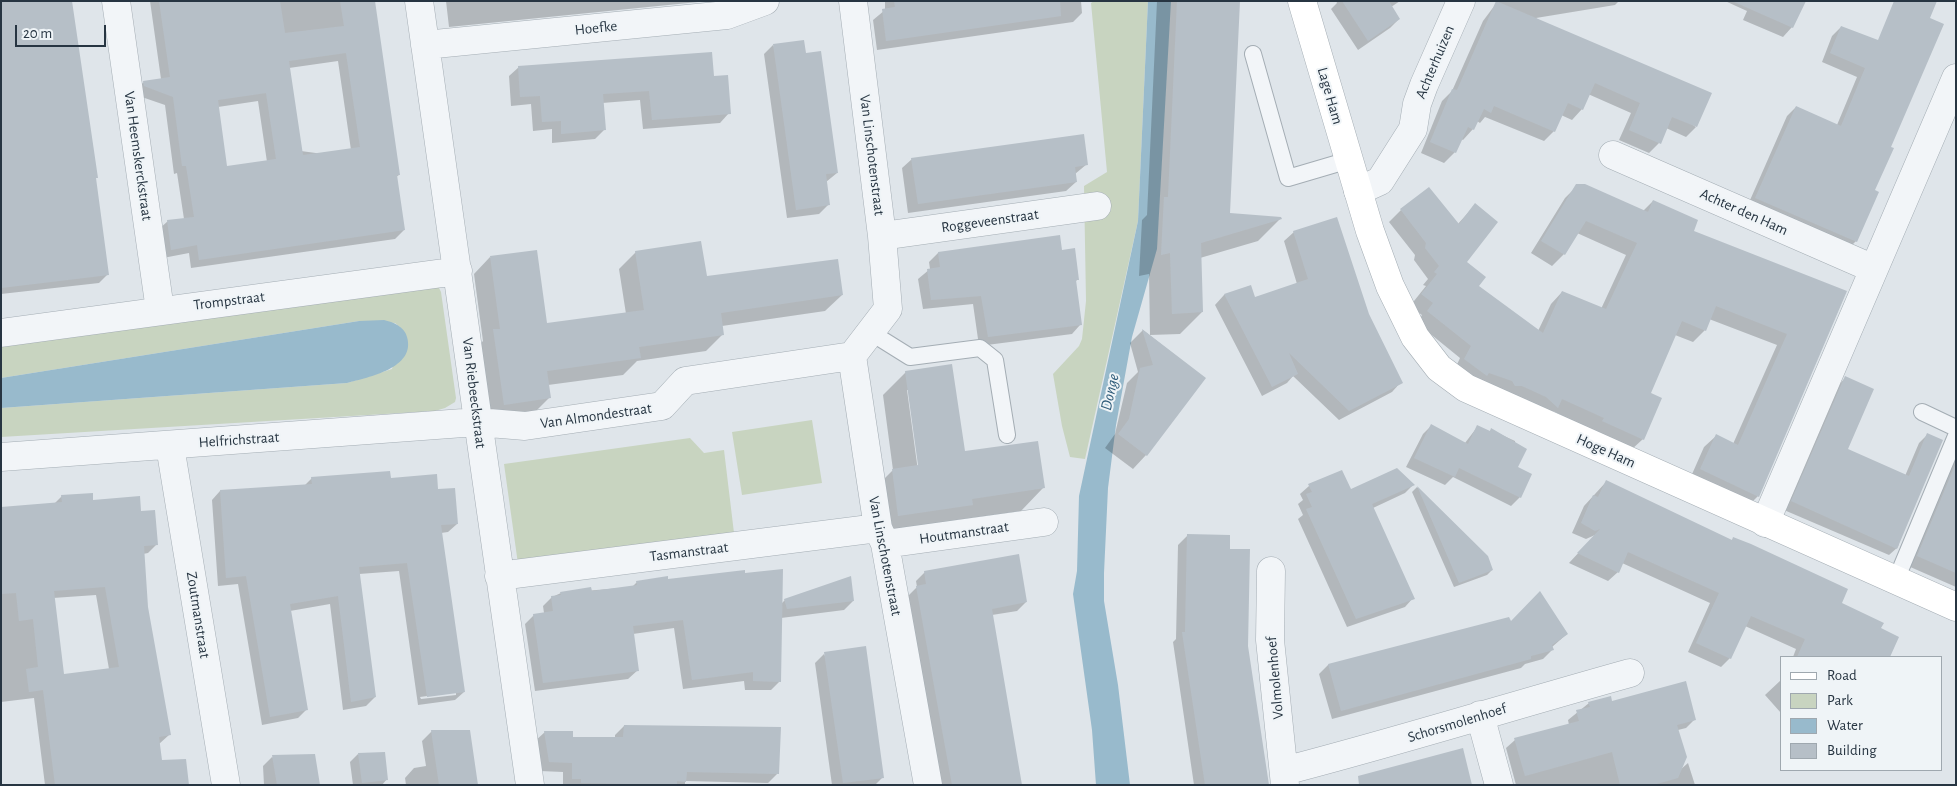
<!DOCTYPE html>
<style>
body{margin:0}
#map{position:relative;width:1957px;height:786px;overflow:hidden;background:#dfe5ea;font-family:"Alegreya Sans",sans-serif}
canvas{display:block}
.frame{position:absolute;inset:0;border:2px solid #273542;pointer-events:none}
.legend{position:absolute;left:1780px;top:656px;width:162px;height:115px;box-sizing:border-box;background:#eff4f7;border:1px solid #9fa8af;margin:0;padding:6px 9px;list-style:none;font-size:15px;color:#273542}
.legend li{display:flex;align-items:center;gap:10px;height:25px}
.legend b{width:25px;border:1px solid #9fa8af}
.scale{position:absolute;left:15px;top:25px;width:91px;height:22px;box-sizing:border-box;border:2px solid #273542;border-top:0;padding-left:6px;font-size:15px;line-height:18px;white-space:nowrap;color:#273542;-webkit-text-stroke:4px #eff4f7;paint-order:stroke}
</style>
<div id="map">
<canvas width="1957" height="786"></canvas>
<div class="frame"></div>
<ul class="legend">
<li><b style="height:6px;background:#fff"></b>Road</li>
<li><b style="height:14px;background:#c8d4c0"></b>Park</li>
<li><b style="height:14px;background:#98bacc"></b>Water</li>
<li><b style="height:14px;background:#b6bfc7"></b>Building</li>
</ul>
<div class="scale">20 m</div>
</div>
<script>
const g = document.querySelector('canvas').getContext('2d');
g.lineJoin = 'round';
function paint(path, color) { g.fillStyle = color; g.fill(path, 'evenodd'); }
function trace(path, color, width, dash) { g.strokeStyle = color; g.lineWidth = width; g.lineCap = dash ? 'butt' : 'round'; g.setLineDash(dash || []); g.stroke(path); }
function write(font, color, halo, rows, align = 'center') {
  g.font = font + ' "Alegreya Sans",sans-serif'; g.lineWidth = 4; g.setLineDash([]); g.textBaseline = 'middle'; g.strokeStyle = halo; g.fillStyle = color; for (const [text, x, y, turn = 0] of rows) {
    g.save(); g.translate(x, y); g.rotate((+turn || 0) * Math.PI / 180); g.textAlign = isNaN(turn) ? turn : align; if (halo) g.strokeText(text, 0, 0); g.fillText(text, 0, 0); g.restore();
  }
}
paint(new Path2D(`
 M1094,1h54l-10,220 -53,238 -15,-2 -8,-31 -9,-52 26,-28 3,-7 4,-38 -2,-115 23,-14 -16,-169z
 M434,286l5,2 2,4 15,106 -1,4 -10,6 -10,3 -434,26v-29l346,-25 45,-14 10,-40 -7,-6 -36,-2 -358,57v-33l419,-56h9z
 M812,420l10,63 -80,12 -10,-63z
 M690,438l14,15 20,-3 10,83 -216,31 -14,-100z`), '#c8d4c0');
paint(new Path2D(`
 M1148,1h23l-14,248 -25,88 -16,88 -8,63 -4,85v28l14,84 12,100h-34l-4,-55 -19,-136 4,-23 2,-75 59,-275z
 M384,320c9,2 21,7 23,17 9,31 -38,40 -60,46l-346,25v-30l358,-57z`), '#98bacc');
paint(new Path2D(`
 M1,1l94,178 12,96 -8,8 -98,11z
 M150,1h224l25,174 -3,2 8,53 -9,9 -204,29 -2,-15 -26,5 -4,-29 9,-8 16,-2 -7,-46 -3,1 -9,-69 -29,-10 -1,-5 9,-8 17,-3zM338,61l13,89 -28,4 -22,-3 -12,-83zM258,101l9,61 -41,6 -8,-61z
 M446,1h262l-259,26z
 M885,1h196l1,12 -9,9 -196,28 -4,-30 12,-10z
 M1157,1h82l-10,213 51,5 -22,22 -58,17 2,54 -22,22 -30,1 -1,-61 -10,2 3,-56 5,-5z
 M1336,1h64l-9,6 8,12 -9,9 -32,22 -27,-41 6,-6z
 M1498,1h121l-4,4 -79,13 160,109 -10,10 -20,-9 -7,15 -10,10 -30,-13 12,-27 -43,-19 -6,15 -10,11 -11,-5 -7,16 -10,10 -59,-24 -5,6 -3,-2 -4,8 -10,11 -2,-1 -6,13 -11,11 -23,-10 21,-52 10,-10 31,-70z
 M1725,1h80l-13,26 -9,10 -40,-17 4,-9z
 M1841,27l86,33 -38,87 -33,94 -9,9 -100,-43 40,-91 9,-9 41,18 20,-48 -35,-15 10,-26z
 M773,45l64,128 -11,9 3,22 -10,10 -32,4 -23,-164z
 M519,67l194,10 16,36 -9,10 -77,6 -3,-29 -38,3 2,27 -9,9 -43,4v-14l-19,2 -2,-27 -20,2 -2,-30z
 M912,159l175,5 -12,10 1,8 -10,9 -158,22 -6,-45z
 M1577,186l66,25 10,-10 39,30 154,61 -88,204 -11,11 -58,-26 15,-34 12,-11 17,8 44,-99 -68,-26 -4,11 -12,12 -18,-7 -26,58 -6,46 -12,11 -78,-39 -8,7 -91,-47 6,-13 -43,-35 5,-8 -12,-9 16,-20 -3,-1 5,-6 -14,-19 1,-5 -26,-33 12,-12 56,15 18,-20 -10,58 13,23 60,45 13,-27 11,-12 39,17 25,-54 -49,-22 -13,21 -12,12 -21,-13 34,-55z
 M1294,232l107,150 -9,10 -53,28 -46,-44 -6,7 -25,13 -47,-91 9,-10 26,-9 4,13 43,-15 -13,-43z
 M1061,251l17,28 -3,3 5,43 -8,9 -93,12 -6,-42 -50,5 -5,-30 12,-10 -1,-7 9,-9z
 M636,252l70,26 136,17 -17,16 -103,15 1,8 -17,17 -69,10 -14,14 -75,10 1,13 -16,16 -45,7 -11,-74 6,-6 -9,-67 16,-17 56,67 80,-10 -7,-45z
 M1143,330l61,48 -58,77 -13,14 -28,-21 10,-14 12,-51 11,-11 -8,-29z
 M906,372l58,81 79,35 -22,23 -64,9 -8,8 -73,10 -6,-45 23,-23 -10,-75zM907,390h2l11,81h-2z
 M1845,378l1,71 59,27 14,-33 9,-9 -30,113 -9,8 -105,-45 53,-123z
 M1431,426l34,17 13,-17 11,6 2,-2 24,11 5,56 -9,9 -58,-29 -8,8 -39,-18 17,-33z
 M1956,452v135l-48,-21z
 M312,478l77,1 48,12 20,33 -9,8 -7,1 23,159 -9,8 -37,5 -19,-134 -40,3 16,123 -9,9 -23,4 -13,-106 -40,7 17,98 -9,9 -36,7 -24,-141 -20,2 -6,-86 8,-9 85,-6zM456,692v3l-35,4 -1,-2z
 M1606,482l125,59 2,-2 147,90 18,8 -9,20h-96l3,-8 -51,-23 -15,32 -9,9 -33,-15 22,-49 -88,-40 -4,9 -10,9 -39,-18 26,-28 -9,4 -14,-6 12,-27z
 M1413,485l-8,8 -32,15 40,90 -8,9 -58,20 -49,-108 5,-4 -5,-11 5,-4 -3,-6 9,-8 41,5z
 M1417,487l70,70 5,13 -5,5 -33,12 -42,-95z
 M62,496l78,16 16,33 -8,8 -5,1 3,53 23,128 -10,9 1,17 28,24h-143l-11,-87 -33,4v-194l53,-4zM96,595l13,74 -46,6 -10,-77z
 M1188,535l40,15 19,96 21,139h-74l-21,-143 3,-3 2,-94z
 M925,572l101,30 -9,9 -25,4 28,170h-78l-34,-189 9,-9 -1,-6z
 M744,575l37,29 4,-4 68,1 -9,9 -63,8 -1,63 -9,9h-26l-1,-9 -61,8 -9,-61 -41,6 5,36 -10,9 -93,12 -10,-67 9,-9 10,-2 -1,-7 9,-9 9,-4 71,-6 5,-5z
 M1510,623l57,11 -15,13v3l-9,9 -18,5 -4,4 -189,51 -13,-45 9,-9z
 M824,654l59,123 -8,8h-43l-17,-122z
 M1781,680v33l-16,-18z
 M1611,702l84,17 -9,9 -8,2 2,40 8,-7 7,22h-179l-10,-37 9,-8 54,-15 -1,-5 21,-17z
 M624,726l154,47 -10,10 -83,-2v4h-122v-13l-23,-1 -5,-30 10,-9 26,6 44,1v-4z
 M432,731l43,54h-69l-1,-7 9,-10 12,-2 -4,-25z
 M358,754l29,25 -5,6h-29l-3,-23z
 M272,757l47,28h-55l-1,-19z`), '#0003');
paint(new Path2D(`
 M1,1h71l26,177h-2l13,97 -108,13z
 M159,1h121l5,32 59,-7 -4,-25h35l25,174h-3l8,55 -206,30 -2,-15 -26,5 -4,-30 27,-3 -8,-51h-4l-9,-69 -29,-11 -1,-5 27,-4zM346,53l14,94 -57,8 -14,-94zM266,93l10,66 -49,7 -9,-66z
 M894,1h166l1,15 -175,25 -4,-32 13,-2z
 M1177,1h63l-10,212 51,4 1,2 -81,24 2,69 -31,2 -2,-61 -9,2 3,-58h4z
 M1342,1h47l11,18 -32,22z
 M1496,1l216,92 -15,34 -25,-10 -11,27 -32,-14 11,-27 -45,-20 -12,27 -15,-7 -13,29 -61,-26 -3,7 -7,-4 -10,21 -6,-3 -12,26 -26,-11 22,-53 5,1z
 M1732,1h74l-13,27z
 M1894,1h43l-7,17 14,6 -53,123 3,1 -19,42 4,2 -22,50 -102,-44 41,-92 45,20 24,-58 -35,-15 11,-27 37,14z
 M804,40l2,13 15,-2 17,122 -12,1 4,31 -34,5 -23,-166z
 M712,52l2,24 14,-1 3,39 -79,6 -3,-29 -46,3 3,36 -45,4v-13l-19,1 -2,-26 -20,1 -2,-31z
 M1084,134l4,31 -13,2 2,15 -159,22 -7,-46z
 M1576,184h9l63,28 5,-12 45,20 -4,11 153,60 -88,206 -59,-28 16,-35 22,11 49,-111 -71,-28 -10,25 -24,-10 -31,72 11,5 -18,42 -42,-19 2,-3 -42,-19 -4,9 -12,-11 -24,-11h-7l-3,-5 -23,-8 -2,3 -23,-17 7,-13 -44,-35 6,-8 -12,-9 16,-20 -3,-2 5,-6 -14,-18 1,-5 -26,-34 29,-22 30,37 16,-21 23,19 -31,40 19,15 -7,9 64,47 19,-42 44,18 31,-66 -51,-22 -21,34 -24,-14z
 M1337,217l32,97 34,69 -54,28 -60,-58 9,21 -26,13 -48,-93 27,-9 4,12 53,-18 -15,-48z
 M1060,235l2,15 13,-2 4,32h-3l6,45 -94,12 -7,-41 -50,4 -4,-31 13,-2 -2,-15z
 M701,241l6,35 131,-17 5,36 -122,18 3,22 -85,12 2,11 -94,13 4,27 -47,7 -11,-76h7l-10,-73 47,-6 10,73 97,-13 -9,-59z
 M1142,329l64,49 -59,78 -29,-22 11,-15 11,-51 13,-3z
 M952,364l13,87 73,-10 7,47 -73,11 1,6 -75,11 -6,-47 26,-4 -13,-94z
 M1845,376l29,13 -26,60 61,27 18,-43 16,7 -46,109 -106,-48z
 M1431,424l37,20 9,-19 13,6 1,-3 36,21 -9,18 14,7 -11,24 -62,-30 -4,9 -41,-19z
 M1956,463v110l-39,-17z
 M1397,468l18,17 -43,19 43,95 -59,20 -50,-110 6,-2 -6,-13 6,-2 -4,-8 34,-14 9,19z
 M390,471l1,7 46,-4 1,15 17,-1 3,36 -17,1 24,167 -38,5 -20,-134 -48,4 17,130 -25,5 -13,-106 -48,8 18,106 -38,7 -24,-141 -20,2 -6,-88 92,-6 -1,-7z
 M1606,480l126,60 1,-3 18,7 97,45 -6,14 42,20 -3,5 18,9 -9,20h-93l8,-18 -54,-23 -20,43 -35,-16 23,-50 -91,-41 -9,21 -42,-20 23,-24 -5,2 -14,-8 12,-28 5,2z
 M1417,486l71,70 5,14 -34,13z
 M93,493v7l47,-4 1,15 14,-1 3,35 -14,1 4,61 23,128 -12,2 3,23 24,-1 3,26h-134l-12,-95 -14,2 -3,-23 12,-2 -5,-48 -14,2 -3,-28 -15,1v-87l61,-5 -1,-7zM105,587l14,80 -55,7 -10,-83z
 M1187,534l43,1v14h20l-2,97 21,139h-64l-23,-153h3z
 M1019,554l8,48 -35,7 30,176h-70l-36,-199 10,-2 -2,-13z
 M783,569l-2,113 -28,-1v-9l-61,8 -9,-60 -50,6 6,45 -96,12 -10,-69 20,-3 -2,-15 10,-1 -1,-3 31,-5 1,4 45,-6 -1,-4 32,-5v3l77,-9v3z
 M851,576l3,25 -67,8 -3,-10z
 M1540,591l28,43 -16,11 2,5 -23,6v3l-190,52 -13,-47 181,-47 2,4z
 M866,646l18,132 -41,5 -19,-131z
 M1686,681l10,39 -19,5 10,32 -9,21 -25,7h-33l-8,-33 -87,24 -11,-38 65,-17 -3,-11 14,-3 -2,-5 23,-6 1,5z
 M624,725l157,2 -2,47 -92,-2 -1,10 -9,-1v4l-96,-2v-4h-9v-16l-23,-1 -5,-31h29v6h50z
 M431,730h39l8,55h-39z
 M1463,748l9,37h-113l-1,-9z
 M385,752l3,28 -26,3 -4,-30z
 M315,754l5,31h-43l-5,-30z`), '#b6bfc7');
const lane = new Path2D(`
 M1253,54l35,124 61,-18
 M870,332l40,25 70,-9 15,12 12,75
 M1922,412l34,16
 M1896,580l60,-144`);
const street = new Path2D(`
 M116,1l44,309
 M419,1c37,261 73,523 111,784
 M853,1l29,235 6,73 -36,47 26,172 7,16 43,241
 M425,45l302,-30 38,-14
 M1613,155l261,114
 M1358,191l22,-10 33,-52 4,-25 7,-19 37,-84
 M882,236l215,-30
 M1,333l457,-62
 M170,446l56,339
 M1,457l476,-35 48,4 137,-20 23,-25 167,-25
 M1765,523l191,-445
 M885,544l159,-22
 M1271,571l-1,69 15,145
 M499,576l379,-48
 M1480,715l19,70
 M1284,771c116,-30 231,-66 346,-98`);
const secondary = new Path2D(`
 M1302,1l68,230 20,55 25,51 24,31 27,20 490,219`);
trace(lane, '#a4adb4', 18);
trace(street, '#a4adb4', 29);
trace(secondary, '#a4adb4', 29);
trace(lane, '#f2f5f8', 16);
trace(street, '#f2f5f8', 28);
trace(secondary, '#fff', 28);
write('15px', '#273542', '#eff4f7', [
 ["Hoefke",596,28,-6],
 ["Achterhuizen",1435,62,-67],
 ["Lage Ham",1330,96,74],
 ["Van Linschotenstraat",872,155,83],
 ["Van Heemskerckstraat",138,156,82],
 ["Achter den Ham",1744,212,24],
 ["Roggeveenstraat",990,221,-8],
 ["Trompstraat",229,301,-7],
 ["Van Riebeeckstraat",474,393,83],
 ["Van Almondestraat",596,416,-8],
 ["Helfrichstraat",239,440,-4],
 ["Hoge Ham",1606,451,24],
 ["Houtmanstraat",964,533,-8],
 ["Tasmanstraat",689,552,-7],
 ["Van Linschotenstraat",885,556,79],
 ["Zoutmanstraat",198,615,81],
 ["Volmolenhoef",1275,678,-95],
 ["Schorsmolenhoef",1457,723,-17]
]);
write('italic 16px', '#2e5b79', '#eff4f7', [
 ["Donge",1110,392,-77]
]);
</script>
